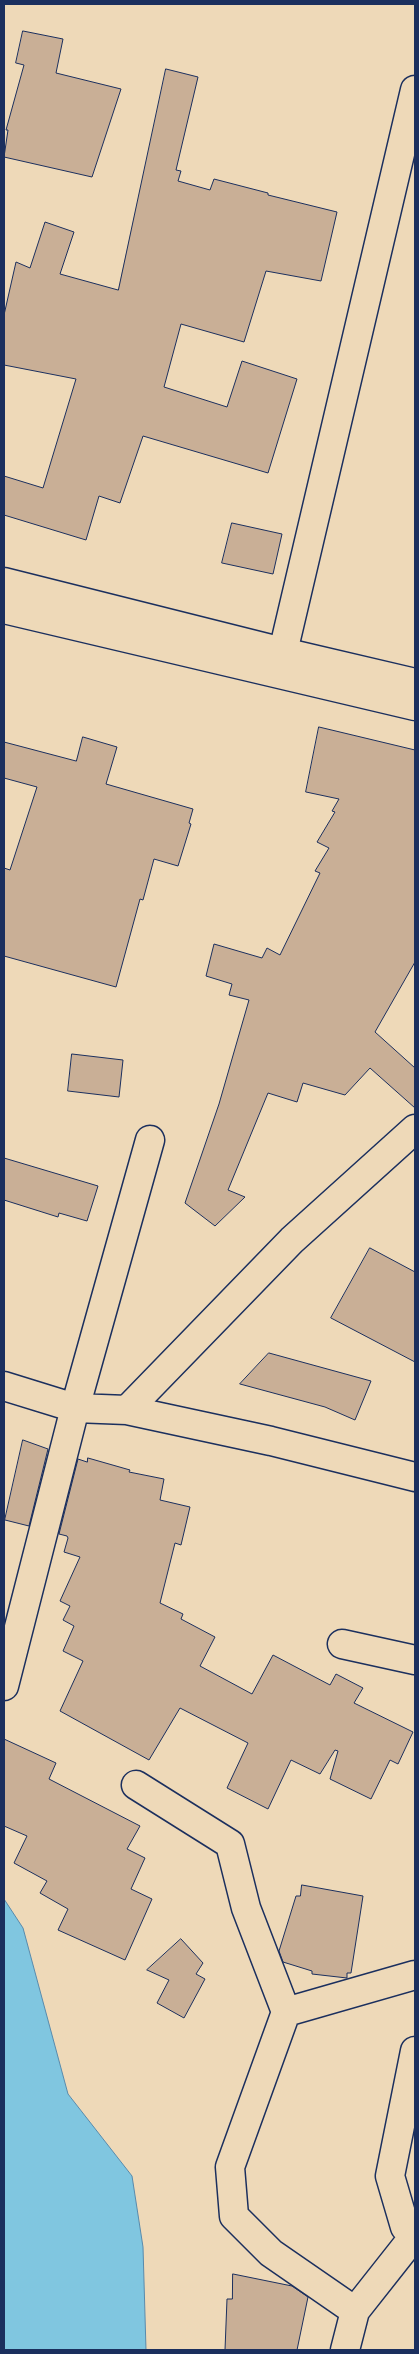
<!DOCTYPE html>
<style>
body{margin:0}
#map{position:relative;width:419px;height:2354px;overflow:hidden;background:#eed9b8;font-family:Mynerve,sans-serif}
canvas{display:block}
.frame{position:absolute;inset:0;border:5px solid #1b2f5e;pointer-events:none}
</style>
<div id="map">
<canvas width="419" height="2354"></canvas>
<div class="frame"></div>
</div>
<script>
const g = document.querySelector('canvas').getContext('2d');
g.lineJoin = 'round';
function paint(path, color) { g.fillStyle = color; g.fill(path, 'evenodd'); }
function trace(path, color, width, dash) { g.strokeStyle = color; g.lineWidth = width; g.lineCap = dash ? 'butt' : 'round'; g.setLineDash(dash || []); g.stroke(path); }
const water = new Path2D(`
 M4,1899l19,29 45,166 64,82 11,71 3,103h-142z`);
paint(water, '#80c6e0');
trace(water, '#588aac', 1);
const building = new Path2D(`
 M23,31l40,8 -7,34 65,16 -29,88 -88,-20 4,-27h-2l18,-65 -8,-2z
 M166,69l32,8 -22,93 5,1 -3,10 32,9 4,-11 54,14v2l69,17 -16,69 -55,-10 -22,71 -63,-18 -17,63 63,20 15,-46 55,18 -29,94 -125,-37 -23,67 -21,-7 -13,44 -82,-25v-39l39,12 33,-109 -72,-14v-50l12,-53 14,6 15,-46 29,10 -14,42 58,16z
 M232,523l50,11 -9,40 -51,-11z
 M319,727l96,23v212l-40,70 40,36v40l-45,-40 -25,27 -42,-12 -6,19 -29,-9 -40,97 17,7 -30,29 -30,-23 34,-99 30,-104 -20,-5 3,-11 -26,-8 8,-32 48,14 5,-10 13,7 40,-82 -5,-2 14,-23 -12,-6 18,-30 -3,-1 7,-12 -33,-7z
 M83,737l34,10 -11,37 87,25 -4,14 2,1 -13,42 -24,-7 -11,41 -3,-1 -24,88 -112,-31v-88l6,2 27,-83 -33,-9v-36l72,19z
 M72,1054l51,6 -4,37 -51,-6z
 M4,1158l94,28 -11,35 -28,-8 -1,4 -54,-17z
 M370,1248l45,24v90l-84,-44z
 M269,1353l102,28 -16,39 -30,-13 -85,-23z
 M23,1440l25,9 -19,77 -24,-6z
 M88,1458l42,12 -1,2 35,7 -4,21 30,7 -9,38 -6,-2 -15,60 23,11 -2,5 34,18 -15,29 52,28 21,-39 57,30 6,-11 27,14 -9,15 59,29 -15,32 -8,-4 -19,39 -41,-20 8,-28 -3,-1 -15,24 -29,-14 -23,49 -41,-21 21,-45 -68,-35 -31,52 -89,-49 23,-50 -20,-10 11,-25 -11,-6 7,-14 -10,-5 20,-44 -16,-5 4,-14 -1,-2 -8,-2 19,-75 9,3z
 M4,1739l52,24 -7,16 91,47 -13,23 18,9 -14,31 21,10 -27,61 -67,-30 10,-21 -28,-16 7,-12 -33,-18 13,-27 -23,-10z
 M302,1885l61,11 -12,77h-4v5l-35,-4v-3l-29,-9 -4,-11 17,-55h4z
 M181,1939l22,24 -7,11 9,5 -21,39 -27,-15 12,-23 -22,-10z
 M233,2274l59,12 16,11 -11,53h-72l2,-51h5z`);
paint(building, '#c9af96');
trace(building, '#1b2f5e', 1);
const street = new Path2D(`
 M283,652l132,-562
 M4,1386l71,22 52,2 144,31 144,36
 M127,1410l165,-170 123,-111
 M342,1644l73,16
 M4,1686l71,-278 75,-268
 M136,1785l94,59 16,64 40,104
 M415,2051l-25,125 15,51 10,6
 M355,2311l-84,-58 -37,-37 -4,-49 56,-155 129,-37
 M345,2350l10,-39 60,-76`);
const secondary = new Path2D(`
 M4,582l279,70 132,31
 M4,609l411,97`);
trace(street, '#1b2f5e', 31);
trace(secondary, '#1b2f5e', 31);
trace(street, '#eed9b8', 28);
trace(secondary, '#eed9b8', 28);
</script>
